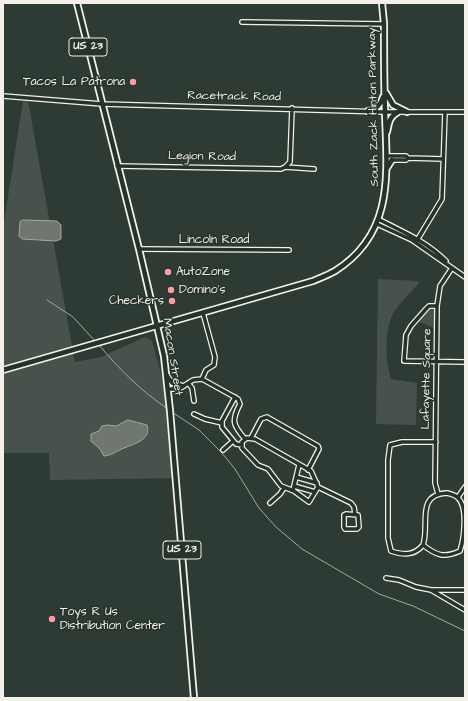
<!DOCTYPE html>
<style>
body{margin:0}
#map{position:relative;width:468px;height:701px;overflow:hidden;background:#2e3b34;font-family:"Architects Daughter",sans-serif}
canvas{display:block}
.frame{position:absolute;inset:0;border:4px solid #f4f1e8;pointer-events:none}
</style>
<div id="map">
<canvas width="468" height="701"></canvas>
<div class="frame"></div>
</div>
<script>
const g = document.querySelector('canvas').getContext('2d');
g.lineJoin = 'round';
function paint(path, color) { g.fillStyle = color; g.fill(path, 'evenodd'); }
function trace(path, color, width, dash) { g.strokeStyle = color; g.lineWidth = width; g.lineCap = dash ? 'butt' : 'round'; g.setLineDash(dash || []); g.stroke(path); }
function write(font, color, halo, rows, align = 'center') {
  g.font = font + ' "Architects Daughter",sans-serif'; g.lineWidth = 3; g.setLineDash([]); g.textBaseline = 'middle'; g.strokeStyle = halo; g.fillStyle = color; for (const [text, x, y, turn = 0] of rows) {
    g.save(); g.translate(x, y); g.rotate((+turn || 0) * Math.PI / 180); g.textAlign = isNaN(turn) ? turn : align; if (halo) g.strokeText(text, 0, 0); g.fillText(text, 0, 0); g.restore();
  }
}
paint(new Path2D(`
 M23,101h5l47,261 26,-5 44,-20 7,4 11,40 6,51 8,46 -127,2 -1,-27h-46v-225z
 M378,279l39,2 2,2c-8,9 -18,19 -25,29 -10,16 -9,49 -3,67l26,4 -1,42 -40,-1z
 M432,307l4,3v19l-19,-8 12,-13z`), '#48524c');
const water = new Path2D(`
 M23,220l34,1 4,4v14l-5,2 -34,-2 -3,-3 1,-14z
 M128,420l19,5c5,16 -15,19 -25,24 -7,3 -10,6 -18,7l-4,-7 -9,-8v-7l8,-3 3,-5 6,-1 8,1z`);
paint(water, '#6f7770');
trace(water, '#a4a8a0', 1);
trace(new Path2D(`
 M47,300l26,17 22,24
 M99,345c20,24 42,46 69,64
 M172,412l27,18 23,23 13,16 24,39 17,19 26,22 77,45 34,12 52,25`), '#a4a8a0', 1);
const minor = new Path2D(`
 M242,22l142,2
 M3,96l99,8 283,8h80
 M386,156h20l2,2
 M391,160h15l2,-2 35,1
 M117,166l164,3 4,-2 29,2
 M285,167l5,-5 2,-54
 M378,219c25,13 48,22 68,42
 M377,224l35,16 53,37
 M416,242l26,-43 3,-87
 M139,249l150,1
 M437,306h-8l-3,3 -15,17 -5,9 -2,26 61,1
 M167,375l5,8 12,3
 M202,379l4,-9 8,-5 1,-8 -12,-44
 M188,383l4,5 2,13
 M168,389h11l14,-9 9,-1 36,20 2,5c-9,17 -7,21 5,35
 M235,397l-13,24v6l14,17 6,1
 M194,414l11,5 17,4
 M247,438l8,1 56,32 7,16 -9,15 -15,-11 -13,-5 -13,-17 -10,-4 -16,-17v-6z
 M251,438l10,-19 6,-2 51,29 1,3 -11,21
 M223,450l10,-9
 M296,477l21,6
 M294,486l21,6
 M318,487l33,16 3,4 1,7
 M293,490l6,-25
 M447,493c4,1 9,2 11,5 10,9 6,41 2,53 -16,7 -23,5 -37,-6 7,-19 -8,-51 24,-52z
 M438,494l-3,-11 2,-177 3,-20 12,-18
 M458,497l7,-10
 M270,503l10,-9 4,-6
 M346,514l12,1 1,12 -2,2h-12l-1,-2v-12z
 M423,545c-9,11 -20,10 -32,6l-3,-13v-78l2,-15 12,-3h34
 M386,578l13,2 17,7 15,3 34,20
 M432,590h33`);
const major = new Path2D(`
 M77,3l62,246 25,107 6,55 24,287
 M386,93l7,12 14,7
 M368,111c8,-2 13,-6 15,-14
 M387,132c2,-9 2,-15 11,-20
 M387,168l5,-8
 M3,370l310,-89c7,-3 15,-6 22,-10 60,-38 52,-98 50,-159 -1,-29 -1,-59 -1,-88l-2,-21`);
trace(minor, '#f4f1e8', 6);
trace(major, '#f4f1e8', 8);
trace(minor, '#26332d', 3.5);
trace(major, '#26332d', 4.5);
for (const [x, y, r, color] of [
 [133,82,4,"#ff9aa2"],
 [168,272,4,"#ff9aa2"],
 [171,290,4,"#ff9aa2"],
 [172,301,4,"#ff9aa2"],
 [52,619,4,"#ff9aa2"]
]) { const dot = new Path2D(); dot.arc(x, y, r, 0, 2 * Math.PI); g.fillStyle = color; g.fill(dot); trace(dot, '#26332d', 1.5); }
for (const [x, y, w] of [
 [88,47,38],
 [182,550,38]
]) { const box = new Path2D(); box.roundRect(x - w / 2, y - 9, w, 18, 3); g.fillStyle = '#26332d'; g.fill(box); trace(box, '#f4f1e8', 1); }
write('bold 11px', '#f4f1e8', null, [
 ["US 23",88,47],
 ["US 23",182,550]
]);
write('12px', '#f4f1e8', '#26332d', [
 ["Tacos La Patrona",125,82,"right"],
 ["AutoZone",176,272],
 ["Domino's",179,290],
 ["Checkers",164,301,"right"],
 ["Toys R Us",60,612],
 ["Distribution Center",60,626]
], 'left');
write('12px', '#f4f1e8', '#26332d', [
 ["Racetrack Road",234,97,1],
 ["South Zack Hinton Parkway",374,107,-91],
 ["Legion Road",202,157,1],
 ["Lincoln Road",214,240],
 ["Macon Street",172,357,81],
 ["Lafayette Square",427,379,-89]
]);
</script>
